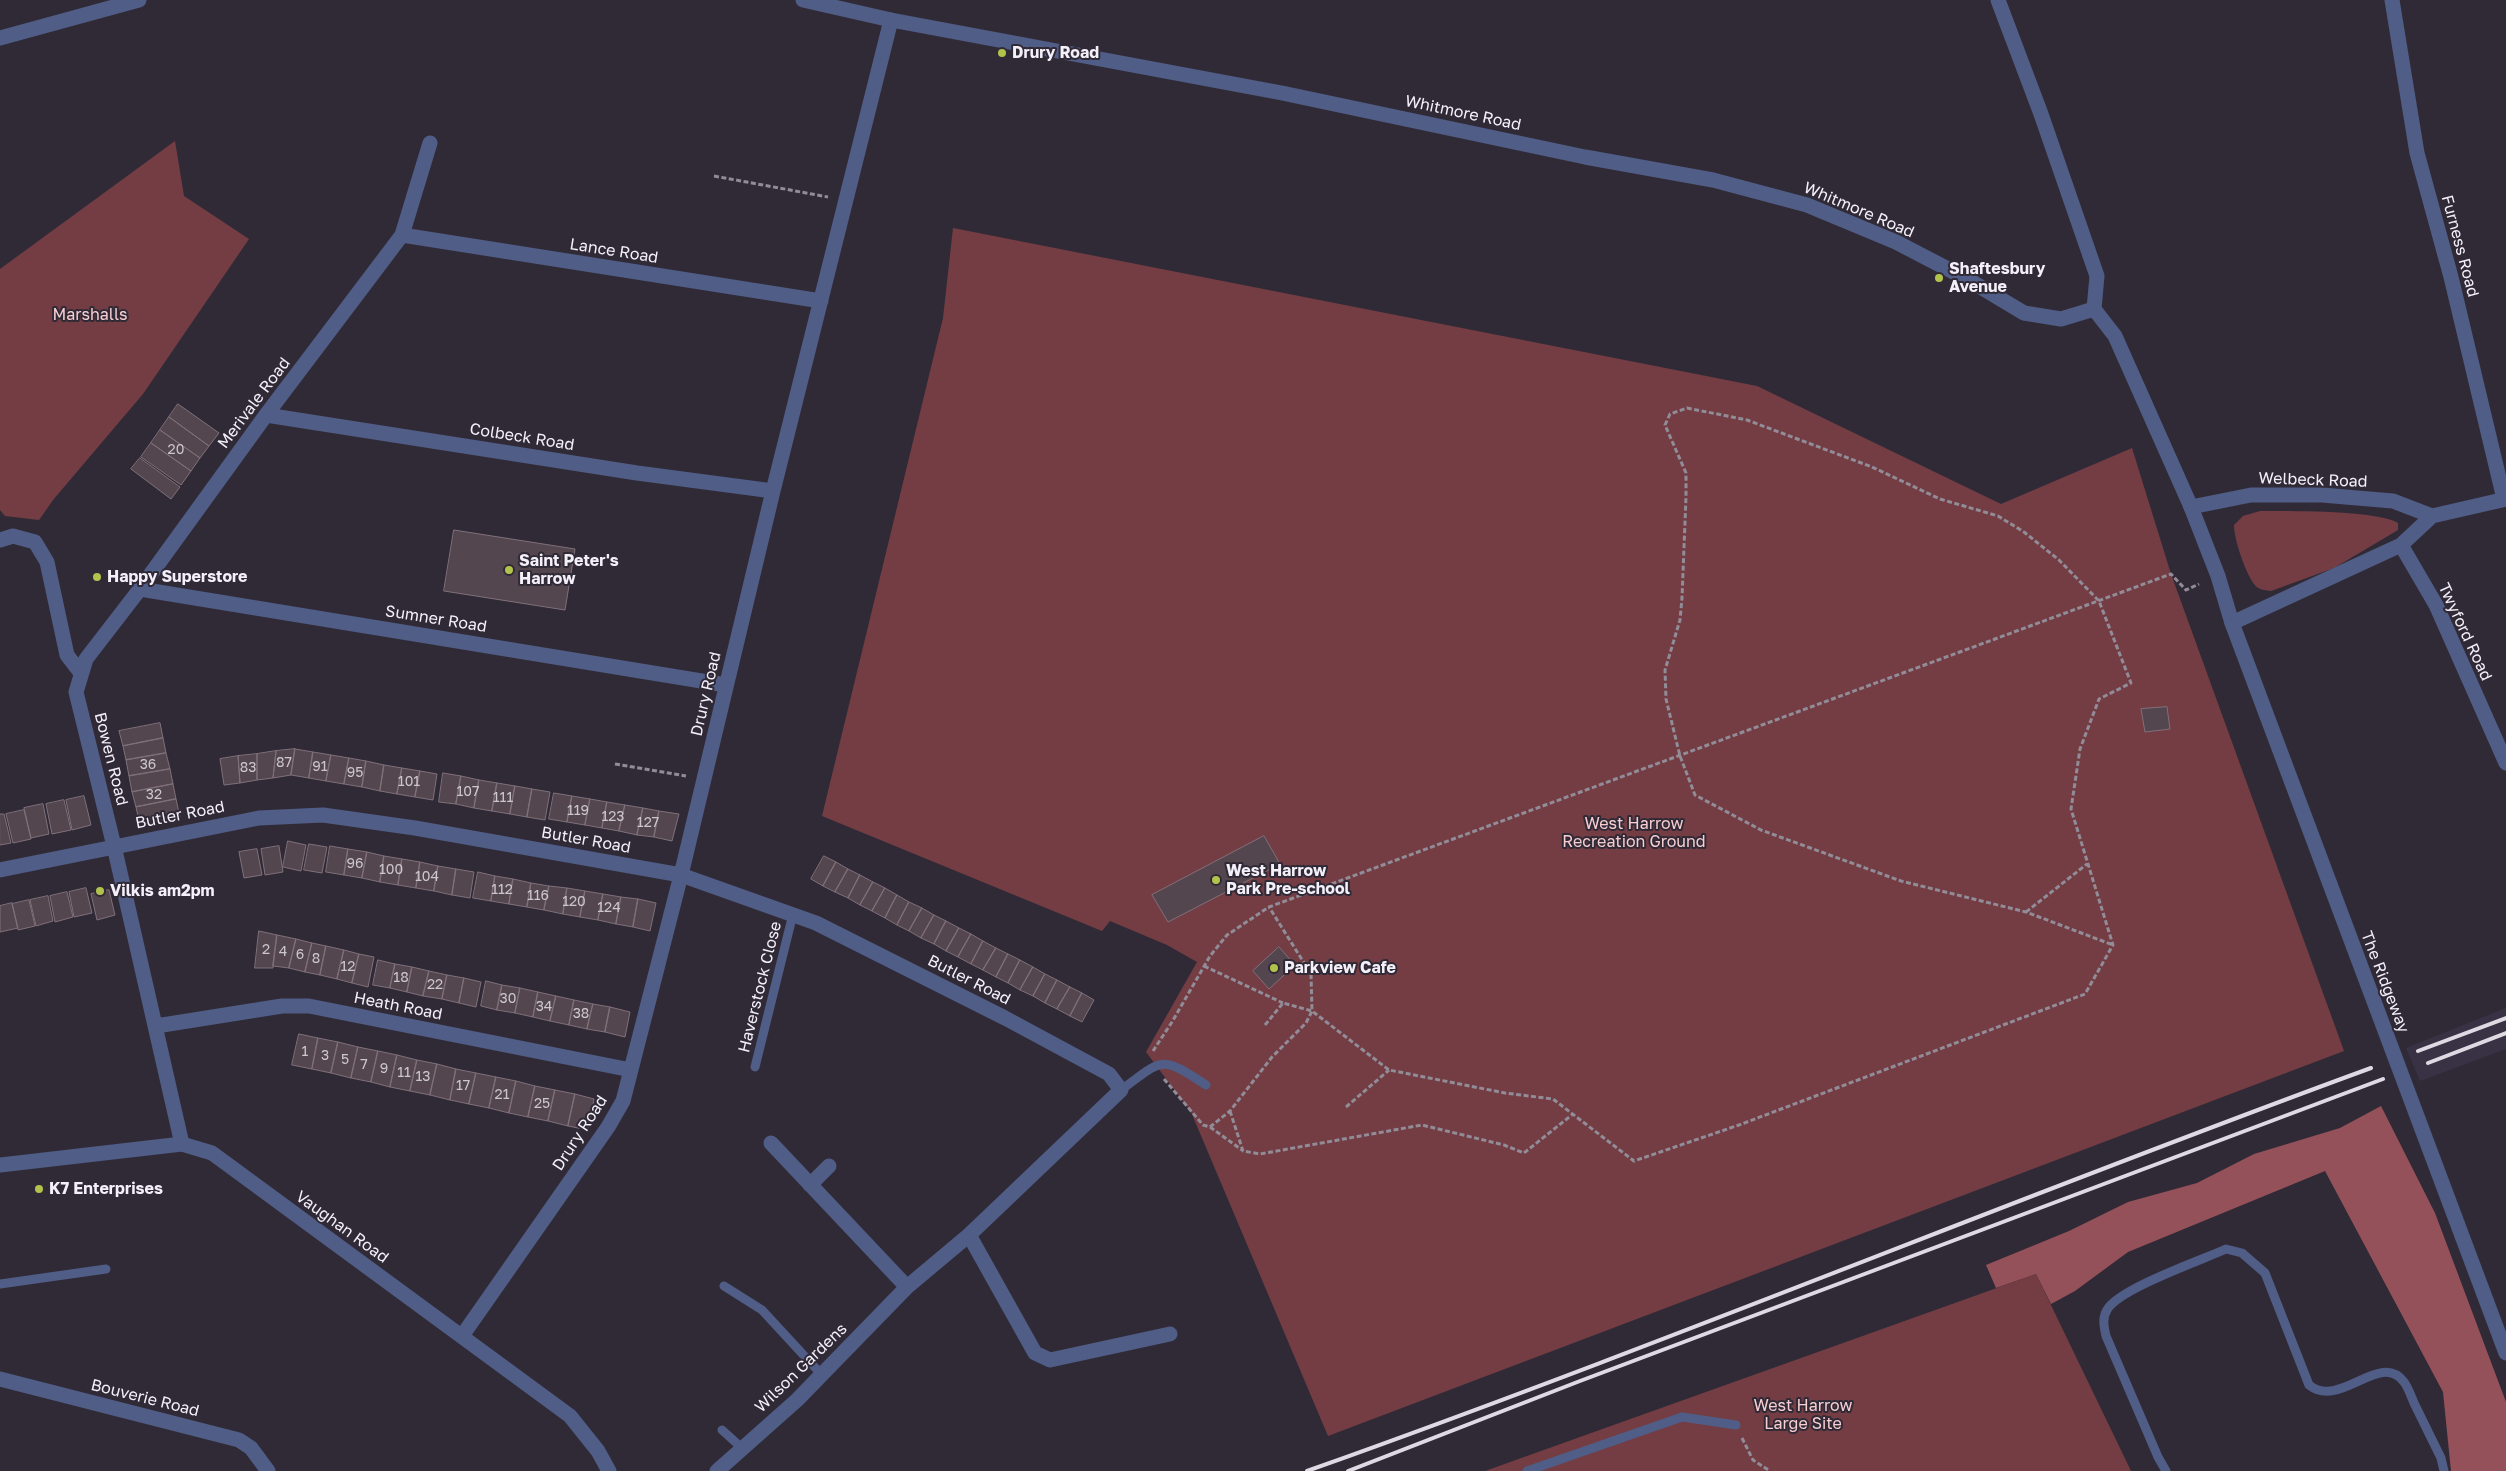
<!DOCTYPE html>
<style>
body{margin:0}
canvas{display:block;background:#302a37}
</style>
<canvas width="2506" height="1471"></canvas>
<script>
const g = document.querySelector('canvas').getContext('2d');
g.lineJoin = 'round';
function paint(path, color) { g.fillStyle = color; g.fill(path, 'evenodd'); }
function trace(path, color, width, dash) { g.strokeStyle = color; g.lineWidth = width; g.lineCap = dash ? 'butt' : 'round'; g.setLineDash(dash || []); g.stroke(path); }
function write(font, color, halo, rows, align = 'center') {
  g.font = font + ' "Golos Text",sans-serif'; g.lineWidth = 4; g.setLineDash([]); g.textBaseline = 'middle'; g.strokeStyle = halo; g.fillStyle = color; for (const [text, x, y, turn = 0] of rows) {
    g.save(); g.translate(x, y); g.rotate((+turn || 0) * Math.PI / 180); g.textAlign = isNaN(turn) ? turn : align; if (halo) g.strokeText(text, 0, 0); g.fillText(text, 0, 0); g.restore();
  }
}
paint(new Path2D(`
 M2506,1008v41l-86,32 -14,-33z`), '#393144');
paint(new Path2D(`
 M175,141l9,55 65,43 -106,155 -90,106 -14,20 -34,-4 -5,-6v-241z
 M953,228l804,158 244,118 131,-56 39,126 173,477 -1016,385 -137,-324 -45,-60 51,-90 -30,-17 -57,-24 -8,10 -280,-115 121,-498z
 M2260,511c28,0 117,-1 138,12v7l-64,38 -63,23c-6,-1 -13,-1 -17,-7 -9,-12 -20,-45 -20,-59l9,-9z
 M2036,1274l95,197h-646z`), '#733d43');
paint(new Path2D(`
 M2381,1106l54,107 71,189v69h-55l-8,-79 -118,-221 -197,81 -53,39 -24,13 -15,-30 -40,14 -10,-23 83,-34 59,-29 69,-19 57,-29 86,-26z`), '#955159');
const building = new Path2D(`
 M178,404l41,29 -10,13 -40,-29z
 M169,417l40,29 -9,12 -40,-28z
 M160,430l40,28 -9,13 -40,-28z
 M151,443l40,28 -10,14 -40,-28z
 M140,458l40,29 -9,12 -40,-30z
 M454,530l121,19 -10,61 -121,-19z
 M2167,707l3,22 -25,3 -4,-23z
 M160,723l3,15 -40,8 -4,-15z
 M163,738l3,15 -40,7 -3,-14z
 M295,749l-4,26 -18,3 3,-27z
 M295,749l18,3 -4,26 -18,-3z
 M276,751l-3,27 -16,2v-26z
 M313,752l18,3 -5,26 -17,-3z
 M166,753l4,16 -41,7 -3,-16z
 M257,754v26l-17,3 -2,-27z
 M331,755l18,3 -5,26 -18,-3z
 M238,756l2,27 -16,2 -4,-26z
 M349,758l17,3 -4,26 -18,-3z
 M366,761l18,4 -4,26 -18,-4z
 M384,765l18,3 -5,26 -17,-3z
 M402,768l18,3 -5,26 -18,-3z
 M170,769l3,15 -41,8 -3,-16z
 M420,771l17,3 -4,26 -18,-3z
 M443,773l18,3 -5,28 -17,-2z
 M461,776l18,4 -5,28 -18,-4z
 M479,780l18,3 -5,28 -18,-3z
 M497,783l18,3 -5,28 -18,-3z
 M173,784l3,15 -40,8 -4,-15z
 M515,786l17,3 -5,28 -17,-3z
 M532,789l18,3 -5,28 -18,-3z
 M554,793l18,3 -5,26 -18,-3z
 M84,796l7,29 -19,5 -6,-30z
 M572,796l18,3 -5,26 -18,-3z
 M176,799l4,18 -40,8 -4,-18z
 M590,799l17,3 -5,26 -17,-3z
 M64,800l7,30 -19,4 -6,-30z
 M607,802l18,3 -6,26 -17,-3z
 M43,804l6,30 -18,4 -7,-30z
 M625,805l18,3 -6,27 -18,-4z
 M643,808l16,3 -5,26 -17,-2z
 M24,810l7,29 -18,4 -7,-29z
 M659,811l20,3 -7,27 -18,-4z
 M0,814h4l7,29 -11,2z
 M1264,836l16,28 -112,58 -16,-27z
 M288,841l18,4 -5,26 -18,-4z
 M309,844l18,3 -5,26 -18,-3z
 M279,846l4,26 -18,3 -4,-26z
 M330,846l18,3 -4,26 -18,-3z
 M257,849l5,26 -18,3 -5,-26z
 M348,849l19,3 -5,26 -18,-3z
 M367,852l17,4 -4,26 -18,-4z
 M384,856l18,3 -4,26 -18,-3z
 M824,856l12,6 -13,24 -12,-7z
 M402,859l18,3 -4,26 -18,-3z
 M420,862l18,4 -4,25 -18,-3z
 M836,862l12,7 -13,23 -12,-6z
 M438,866l18,3 -4,26 -18,-4z
 M456,869l18,3 -4,26 -18,-3z
 M848,869l12,6 -12,23 -13,-6z
 M478,872l17,4 -4,25 -18,-3z
 M860,875l13,7 -13,23 -12,-7z
 M495,876l18,3 -4,25 -18,-3z
 M513,879l18,4 -4,24 -18,-3z
 M873,882l12,6 -13,23 -12,-6z
 M531,883l18,3 -5,24 -17,-3z
 M549,886l18,2 -4,26 -19,-4z
 M86,888l6,25 -18,4 -5,-25z
 M567,888l18,3 -5,26 -17,-3z
 M885,888l12,7 -12,23 -13,-7z
 M109,890l6,25 -18,5 -6,-26z
 M585,891l18,3 -5,26 -18,-3z
 M67,892l6,25 -18,5 -5,-26z
 M603,894l18,3 -5,27 -18,-4z
 M897,895l12,7 -12,23 -12,-7z
 M48,896l5,25 -17,5 -6,-26z
 M621,897l17,2 -5,28 -17,-3z
 M638,899l18,4 -6,28 -17,-4z
 M29,900l6,26 -17,4 -6,-26z
 M909,902l13,6 -13,23 -12,-6z
 M12,903l6,25 -18,4v-26z
 M922,908l12,7 -13,23 -12,-7z
 M934,915l12,6 -12,23 -13,-6z
 M946,921l13,7 -13,23 -12,-7z
 M959,928l12,6 -13,23 -12,-6z
 M259,931l18,4 -4,33h-18z
 M971,934l12,7 -12,23 -13,-7z
 M277,935l19,4 -7,29 -16,-2z
 M296,939l16,4 -7,29 -16,-4z
 M983,941l13,7 -13,22 -12,-6z
 M312,943l14,3 -6,29 -15,-3z
 M326,946l18,4 -7,29 -17,-4z
 M1279,947l16,18 -26,24 -16,-18z
 M996,948l12,6 -12,23 -13,-7z
 M344,950l15,4 -7,29 -15,-4z
 M359,954l15,3 -6,30 -16,-4z
 M1008,954l12,6 -12,23 -12,-6z
 M378,960l17,4 -5,24 -17,-3z
 M1020,960l13,7 -13,23 -12,-7z
 M395,964l17,3 -5,25 -17,-4z
 M412,967l17,4 -6,25 -16,-4z
 M1033,967l12,7 -12,22 -13,-6z
 M429,971l18,4 -5,24 -19,-3z
 M1045,974l12,6 -12,23 -12,-7z
 M447,975l17,3 -5,25 -17,-4z
 M464,978l17,4 -5,25 -17,-4z
 M1057,980l13,7 -13,22 -12,-6z
 M486,981l16,4 -5,25 -16,-4z
 M502,985l18,3 -5,25 -18,-3z
 M1070,987l12,6 -12,23 -13,-7z
 M520,988l18,4 -5,25 -18,-4z
 M538,992l18,4 -6,25 -17,-4z
 M1082,993l12,7 -12,22 -12,-6z
 M556,996l18,4 -5,25 -19,-4z
 M574,1000l19,4 -6,25 -18,-4z
 M593,1004l17,3 -5,25 -18,-3z
 M610,1007l20,5 -5,25 -20,-5z
 M299,1034l19,4 -6,31 -20,-4z
 M318,1038l20,4 -7,31 -19,-4z
 M338,1042l20,5 -7,31 -20,-5z
 M358,1047l20,4 -7,31 -20,-4z
 M378,1051l19,4 -7,32 -19,-5z
 M397,1055l20,5 -7,31 -20,-4z
 M417,1060l20,4 -7,31 -20,-4z
 M437,1064l19,5 -6,31 -20,-5z
 M456,1069l20,4 -7,31 -19,-4z
 M476,1073l20,4 -7,31 -20,-4z
 M496,1077l20,4 -7,32 -20,-5z
 M516,1081l19,5 -7,31 -19,-4z
 M535,1086l20,4 -7,31 -20,-4z
 M555,1090l20,4 -7,32 -20,-5z
 M575,1094l19,5 -6,31 -20,-4z`);
paint(building, '#54464f');
trace(building, '#7f707a', 1);
trace(new Path2D(`
 M714,176l114,21
 M615,764l71,12
 M2026,912l61,-48
 M1204,966l79,37
 M1265,1025l18,-22 29,8 77,59 116,23 48,6 81,62 105,-36 346,-131 28,-49 -42,-136 9,-60 19,-50 32,-16 -32,-82 -40,-41 -35,-28 -26,-16 -58,-17 -68,-32 -125,-47 -60,-12 -17,6 -5,11 21,48v24l-4,101 -2,22 -15,50 1,29 14,57 15,39 66,35 140,51 125,31 87,33
 M1153,1051l19,-29 38,-66 17,-21 42,-28 902,-333 15,16 13,-6
 M1164,1079l39,46 7,2 20,-16 42,-54 34,-34 6,-12 -1,-37 -42,-67
 M1346,1107l43,-37
 M1230,1111l13,40 17,3 162,-29 82,20 20,8 49,-39
 M1210,1127l32,23
 M1742,1438l11,22 17,11`), '#918c97', 3, [5, 2.5]);
trace(new Path2D(`
 M755,1067l38,-153
 M1121,1090c43,-32 39,-35 85,-5
 M0,1284l106,-15
 M724,1286l38,24 60,65
 M722,1430l20,18
 M1527,1471l155,-54 54,8
 M2166,1471l-8,-14 -52,-121c-2,-9 -4,-18 1,-26 11,-21 95,-50 119,-61l16,4 23,20 44,112c31,25 71,-35 95,-3 4,5 7,14 10,21 9,18 18,37 27,55l3,13`), '#505d86', 9);
trace(new Path2D(`
 M2392,0l25,153 34,124 53,222
 M402,235l419,66
 M266,415l371,58 136,18
 M2191,507l60,-12h71l71,6 39,15 74,-17
 M0,540l13,-4 22,6 12,20 20,93 13,17
 M2401,545l35,60 70,158
 M140,589l586,96
 M2232,623l169,-78 31,-29
 M0,870l259,-52 64,-3 92,13 266,47 135,48 189,95 104,56 12,16 -152,145 -62,52 -110,113 -80,71
 M156,1026l126,-20h27l322,64
 M771,1143l136,144
 M182,1144l-68,-298 -38,-154 10,-33 54,-70 126,-174 136,-180 28,-92
 M810,1185l19,-19
 M969,1235l66,118 15,7 120,-26
 M462,1336l146,-209 15,-26 58,-226 92,-384 118,-471
 M0,1379l239,61 12,8 17,23`), '#505d86', 15);
trace(new Path2D(`
 M803,0l88,20 391,73 303,64 128,23 94,25 89,37 73,38 55,33 37,6 33,-10
 M1998,0l43,114 56,162 -3,33 21,27 76,171 27,69 14,47 274,730
 M0,38l139,-38
 M0,1165l182,-21 30,9 358,263 28,35 11,20`), '#505d86', 15);
trace(new Path2D(`
 M2418,1051l88,-33
 M2428,1063l78,-30
 M1307,1471c358,-127 708,-273 1064,-403
 M1348,1471l232,-90 803,-302`), '#ded9e3', 4);
for (const [x, y, r, color] of [
 [1002,53,5,"#b2c34c"],
 [1939,278,5,"#b2c34c"],
 [509,570,5,"#b2c34c"],
 [97,577,5,"#b2c34c"],
 [1216,880,5,"#b2c34c"],
 [100,891,5,"#b2c34c"],
 [1274,968,5,"#b2c34c"],
 [39,1189,5,"#b2c34c"]
]) { const dot = new Path2D(); dot.arc(x, y, r, 0, 2 * Math.PI); g.fillStyle = color; g.fill(dot); trace(dot, '#302a37', 2); }
write('14px', '#ccc6ce', null, [
 ["20",176,450],
 ["87",284,763],
 ["36",148,765],
 ["91",320,767],
 ["83",248,768],
 ["95",355,773],
 ["101",409,782],
 ["107",468,792],
 ["32",154,795],
 ["111",503,798],
 ["119",578,811],
 ["123",613,817],
 ["127",648,823],
 ["96",355,864],
 ["100",391,870],
 ["104",427,877],
 ["112",502,890],
 ["116",538,896],
 ["120",574,902],
 ["124",609,908],
 ["2",266,950],
 ["4",283,952],
 ["6",300,955],
 ["8",316,959],
 ["12",348,967],
 ["18",401,978],
 ["22",435,985],
 ["30",508,999],
 ["34",544,1007],
 ["38",581,1014],
 ["1",305,1052],
 ["3",325,1056],
 ["5",345,1060],
 ["7",364,1065],
 ["9",384,1069],
 ["11",404,1073],
 ["13",423,1077],
 ["17",463,1086],
 ["21",502,1095],
 ["25",542,1104]
]);
write('bold 16px', '#f4f0f9', '#302a37', [
 ["Drury Road",1012,53],
 ["Shaftesbury",1949,269],
 ["Avenue",1949,287],
 ["Saint Peter's",519,561],
 ["Harrow",519,579],
 ["Happy Superstore",107,577],
 ["West Harrow",1226,871],
 ["Park Pre-school",1226,889],
 ["Vilkis am2pm",110,891],
 ["Parkview Cafe",1284,968],
 ["K7 Enterprises",49,1189]
], 'left');
write('16px', '#f4f0f9', '#302a37', [
 ["Whitmore Road",1463,113,12],
 ["Whitmore Road",1859,210,23],
 ["Furness Road",2460,246,75],
 ["Lance Road",614,251,9],
 ["Merivale Road",254,403,-53],
 ["Colbeck Road",522,437,9],
 ["Welbeck Road",2313,480,2],
 ["Sumner Road",436,619,9],
 ["Twyford Road",2465,632,65],
 ["Drury Road",706,694,-77],
 ["Bowen Road",111,759,76],
 ["Butler Road",180,815,-11],
 ["Butler Road",586,840,10],
 ["Butler Road",969,980,27],
 ["The Ridgeway",2385,982,69],
 ["Haverstock Close",760,987,-76],
 ["Heath Road",398,1006,11],
 ["Drury Road",580,1133,-57],
 ["Vaughan Road",342,1227,36],
 ["Wilson Gardens",801,1368,-44],
 ["Bouverie Road",145,1398,14]
]);
write('16px', '#f8ced1', '#302a37', [
 ["Marshalls",90,315],
 ["West Harrow",1634,824],
 ["Recreation Ground",1634,842],
 ["West Harrow",1803,1406],
 ["Large Site",1803,1424]
]);
</script>
